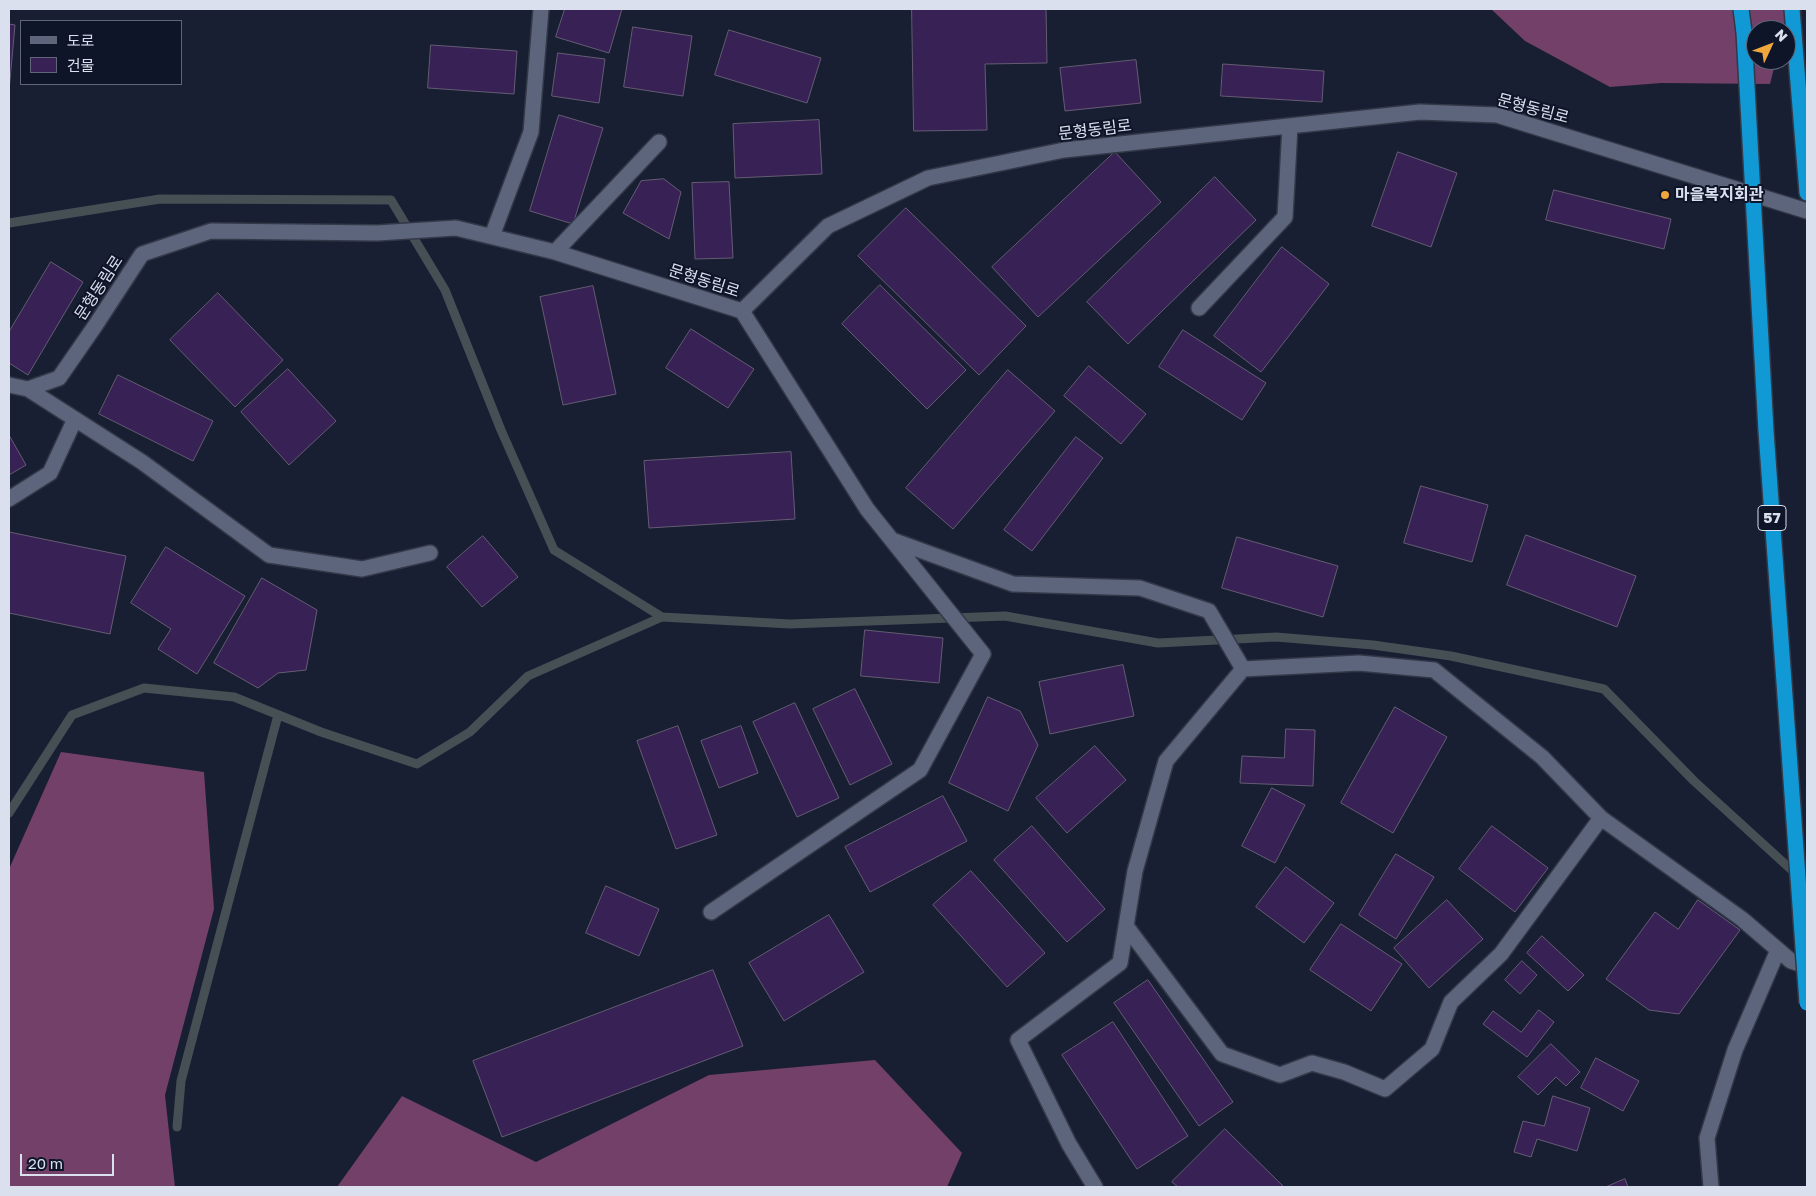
<!DOCTYPE html>
<meta charset="utf-8">
<style>
body{margin:0}
#map{position:relative;width:1816px;height:1196px;overflow:hidden;background:#181f32;font-family:"Golos Text","Noto Sans KR",sans-serif}
canvas{display:block}
.frame{position:absolute;inset:0;border:10px solid #dae0ed;pointer-events:none}
.legend{position:absolute;left:20px;top:20px;width:162px;height:65px;box-sizing:border-box;background:#0f1528;border:1px solid #606677;margin:0;padding:6px 9px;list-style:none;font-size:15px;color:#dae0ed}
.legend li{display:flex;align-items:center;gap:10px;height:25px}
.legend b{width:25px;border:1px solid #606677}
.north{position:absolute;left:1746px;top:20px;width:50px;height:50px;box-sizing:border-box;background:#0f1528;border:1px solid #606677;border-radius:50%;rotate:47deg;font-size:14px;font-weight:700;line-height:20px;text-align:center;color:#dae0ed}
.north::after{content:'';display:block;margin:auto;width:18px;height:22px;background:#efa73d;clip-path:polygon(50% 0,100% 100%,50% 72%,0 100%)}
.scale{position:absolute;left:20px;top:1154px;width:94px;height:22px;box-sizing:border-box;border:2px solid #dae0ed;border-top:0;padding-left:6px;font-size:15px;line-height:18px;white-space:nowrap;color:#dae0ed;-webkit-text-stroke:4px #0f1528;paint-order:stroke}
</style>
<div id="map">
<canvas width="1816" height="1196"></canvas>
<div class="frame"></div>
<ul class="legend">
<li><b style="height:6px;background:#5c657c"></b>도로</li>
<li><b style="height:14px;background:#382154"></b>건물</li>
</ul>
<div class="north">N</div>
<div class="scale">20 m</div>
</div>
<script>
const g = document.querySelector('canvas').getContext('2d');
g.lineJoin = 'round';
function paint(path, color) { g.fillStyle = color; g.fill(path, 'evenodd'); }
function trace(path, color, width, dash) { g.strokeStyle = color; g.lineWidth = width; g.lineCap = dash ? 'butt' : 'round'; g.setLineDash(dash || []); g.stroke(path); }
function write(font, color, halo, rows, align = 'center') {
  g.font = font + ' "Golos Text","Noto Sans KR",sans-serif'; g.lineWidth = 4; g.setLineDash([]); g.textBaseline = 'middle'; g.strokeStyle = halo; g.fillStyle = color; for (const [text, x, y, turn = 0] of rows) {
    g.save(); g.translate(x, y); g.rotate((+turn || 0) * Math.PI / 180); g.textAlign = isNaN(turn) ? turn : align; if (halo) g.strokeText(text, 0, 0); g.fillText(text, 0, 0); g.restore();
  }
}
paint(new Path2D(`
 M1491,9h297l-5,21h-27v30h20l-6,24 -109,-1 -51,4 -85,-46z
 M61,752l143,20 10,137 -49,186 10,92h-166v-318z
 M875,1060l87,93 -15,34h-610l65,-91 134,66 173,-87z`), '#724069');
trace(new Path2D(`
 M9,223l151,-24 231,1 54,90 56,140 53,120 108,67 128,7 215,-8 153,27 118,-6 97,8 78,11 153,33 90,92 113,103
 M9,813l63,-98 72,-27 90,9 87,35 96,32 53,-32 58,-56 134,-59
 M177,1127l4,-46 97,-366`), '#454f54', 9);
const building = new Path2D(`
 M565,9h57l-13,44 -53,-16z
 M912,9h134l1,54 -62,1 2,66 -73,1z
 M9,24l6,1 -6,66z
 M633,27l59,9 -9,60 -59,-9z
 M729,30l92,28 -14,45 -92,-28z
 M431,45l86,6 -3,43 -86,-6z
 M558,53l47,6 -6,44 -47,-7z
 M1136,60l5,43 -76,8 -5,-43z
 M1223,64l101,7 -2,31 -101,-6z
 M559,115l44,13 -30,96 -43,-13z
 M819,120l3,54 -87,4 -2,-54z
 M1115,152l46,50 -123,115 -46,-50z
 M1398,152l59,21 -26,74 -59,-21z
 M1215,177l41,43 -128,124 -41,-42z
 M664,179l17,13 -12,47 -46,-26 18,-32z
 M729,182l4,76 -38,1 -3,-76z
 M1554,190l117,29 -7,30 -118,-29z
 M906,208l120,118 -47,49 -121,-119z
 M1282,247l47,37 -68,88 -47,-36z
 M51,262l32,20 -55,93 -19,-12v-31z
 M880,285l86,85 -39,39 -85,-85z
 M593,286l23,108 -53,11 -23,-108z
 M218,293l65,67 -48,47 -65,-67z
 M691,329l63,40 -26,39 -62,-40z
 M1183,330l83,53 -24,37 -83,-53z
 M1089,366l57,48 -25,30 -57,-48z
 M288,369l48,52 -47,44 -48,-53z
 M1008,370l47,41 -102,118 -47,-41z
 M118,375l95,46 -20,40 -94,-47z
 M9,435l17,30 -17,10z
 M1076,437l27,21 -71,93 -28,-21z
 M791,452l4,67 -146,9 -5,-67z
 M1421,486l67,19 -16,57 -68,-19z
 M9,532l117,24 -16,78 -101,-21z
 M1526,535l110,41 -19,51 -110,-42z
 M483,536l35,41 -36,30 -35,-40z
 M1237,537l101,29 -15,51 -101,-29z
 M166,547l79,49 -48,78 -39,-25 13,-20 -40,-26z
 M262,578l55,32 -11,60 -28,3 -20,15 -44,-25z
 M865,630l78,8 -4,45 -78,-7z
 M1123,665l11,51 -84,18 -11,-52z
 M855,689l37,75 -42,21 -37,-76z
 M988,697l32,14 18,34 -30,66 -59,-28z
 M795,703l44,95 -42,19 -44,-95z
 M1395,707l52,30 -54,96 -52,-30z
 M678,726l39,109 -41,14 -39,-108z
 M741,726l17,47 -39,15 -18,-47z
 M1286,729l29,1 -2,56 -73,-3 2,-27 42,2z
 M1095,746l31,34 -59,53 -31,-35z
 M1272,788l33,17 -30,58 -33,-17z
 M943,796l24,45 -97,51 -25,-45z
 M1032,826l73,83 -38,33 -73,-82z
 M1492,826l56,42 -33,44 -56,-43z
 M1396,854l38,23 -38,62 -37,-24z
 M1286,867l48,36 -30,40 -48,-36z
 M971,871l74,82 -38,34 -74,-82z
 M606,886l53,23 -20,47 -53,-23z
 M1447,900l36,39 -54,49 -35,-40z
 M1698,900l42,30 -61,84 -30,-4 -43,-31 49,-67 23,17z
 M829,915l35,57 -80,49 -35,-58z
 M1341,924l61,40 -31,47 -61,-41z
 M1542,936l42,39 -16,16 -41,-38z
 M1522,961l15,14 -17,19 -15,-14z
 M713,970l30,76 -241,91 -29,-76z
 M1148,980l85,122 -34,24 -85,-123z
 M1539,1010l15,12 -27,35 -44,-33 10,-13 28,21z
 M1113,1022l75,114 -51,33 -75,-114z
 M1551,1044l29,28 -14,14 -10,-9 -18,18 -20,-18z
 M1596,1058l43,23 -16,30 -42,-23z
 M1553,1096l37,12 -13,43 -40,-12 -6,18 -17,-5 9,-31 21,5z
 M1225,1129l59,58h-106l-6,-5z
 M1625,1179l3,8h-22z`);
paint(building, '#382154');
trace(building, '#655c74', 1);
const minor = new Path2D(`
 M492,236l39,-104 10,-123
 M555,252l104,-110
 M1199,308l86,-91 5,-91
 M9,385l19,4 31,-11 36,-52 47,-72 69,-23 166,2 79,-5 99,24 187,59 86,-85 100,-48 136,-28 356,-38 77,3 310,96
 M28,389l114,73 127,93 93,14 68,-16
 M9,499l41,-26 25,-54
 M892,540l121,44 127,4 69,23 34,58 -77,92 -31,110 -15,92 -102,77 51,104 26,43
 M1243,669l116,-6 75,7 108,87 59,61 141,101 49,42 16,5
 M711,912l209,-142 63,-116 -116,-145 -125,-198
 M1126,926l96,128 58,21 32,-12 32,9 41,17 47,-40 19,-47 50,-48 100,-136
 M1711,1187l-4,-49 28,-88 43,-100`);
const highway = new Path2D(`
 M1741,9l3,23
 M1792,9l15,184`);
trace(minor, '#333848', 18);
trace(highway, '#333848', 18);
trace(minor, '#5c657c', 15);
trace(highway, '#1199d5', 15);
const highwayBridge = new Path2D(`
 M1744,32l22,399 41,572`);
trace(highwayBridge, '#333848', 18, []);
trace(highwayBridge, '#1199d5', 15);
for (const [x, y, r, color] of [
 [1665,195,5,"#efa73d"]
]) { const dot = new Path2D(); dot.arc(x, y, r, 0, 2 * Math.PI); g.fillStyle = color; g.fill(dot); trace(dot, '#0f1528', 2); }
for (const [x, y, w] of [
 [1772,518,28]
]) { const box = new Path2D(); box.roundRect(x - w / 2, y - 12.5, w, 25, 4); g.fillStyle = '#0f1528'; g.fill(box); trace(box, '#dae0ed', 1); }
write('bold 15px', '#dae0ed', null, [
 ["57",1772,518]
]);
write('16px', '#dae0ed', '#0f1528', [
 ["문형동림로",1533,109,15],
 ["문형동림로",1095,130,-7],
 ["문형동림로",704,281,18],
 ["문형동림로",99,288,-57]
]);
write('bold 16px', '#dae0ed', '#0f1528', [
 ["마을복지회관",1675,195]
], 'left');
</script>
